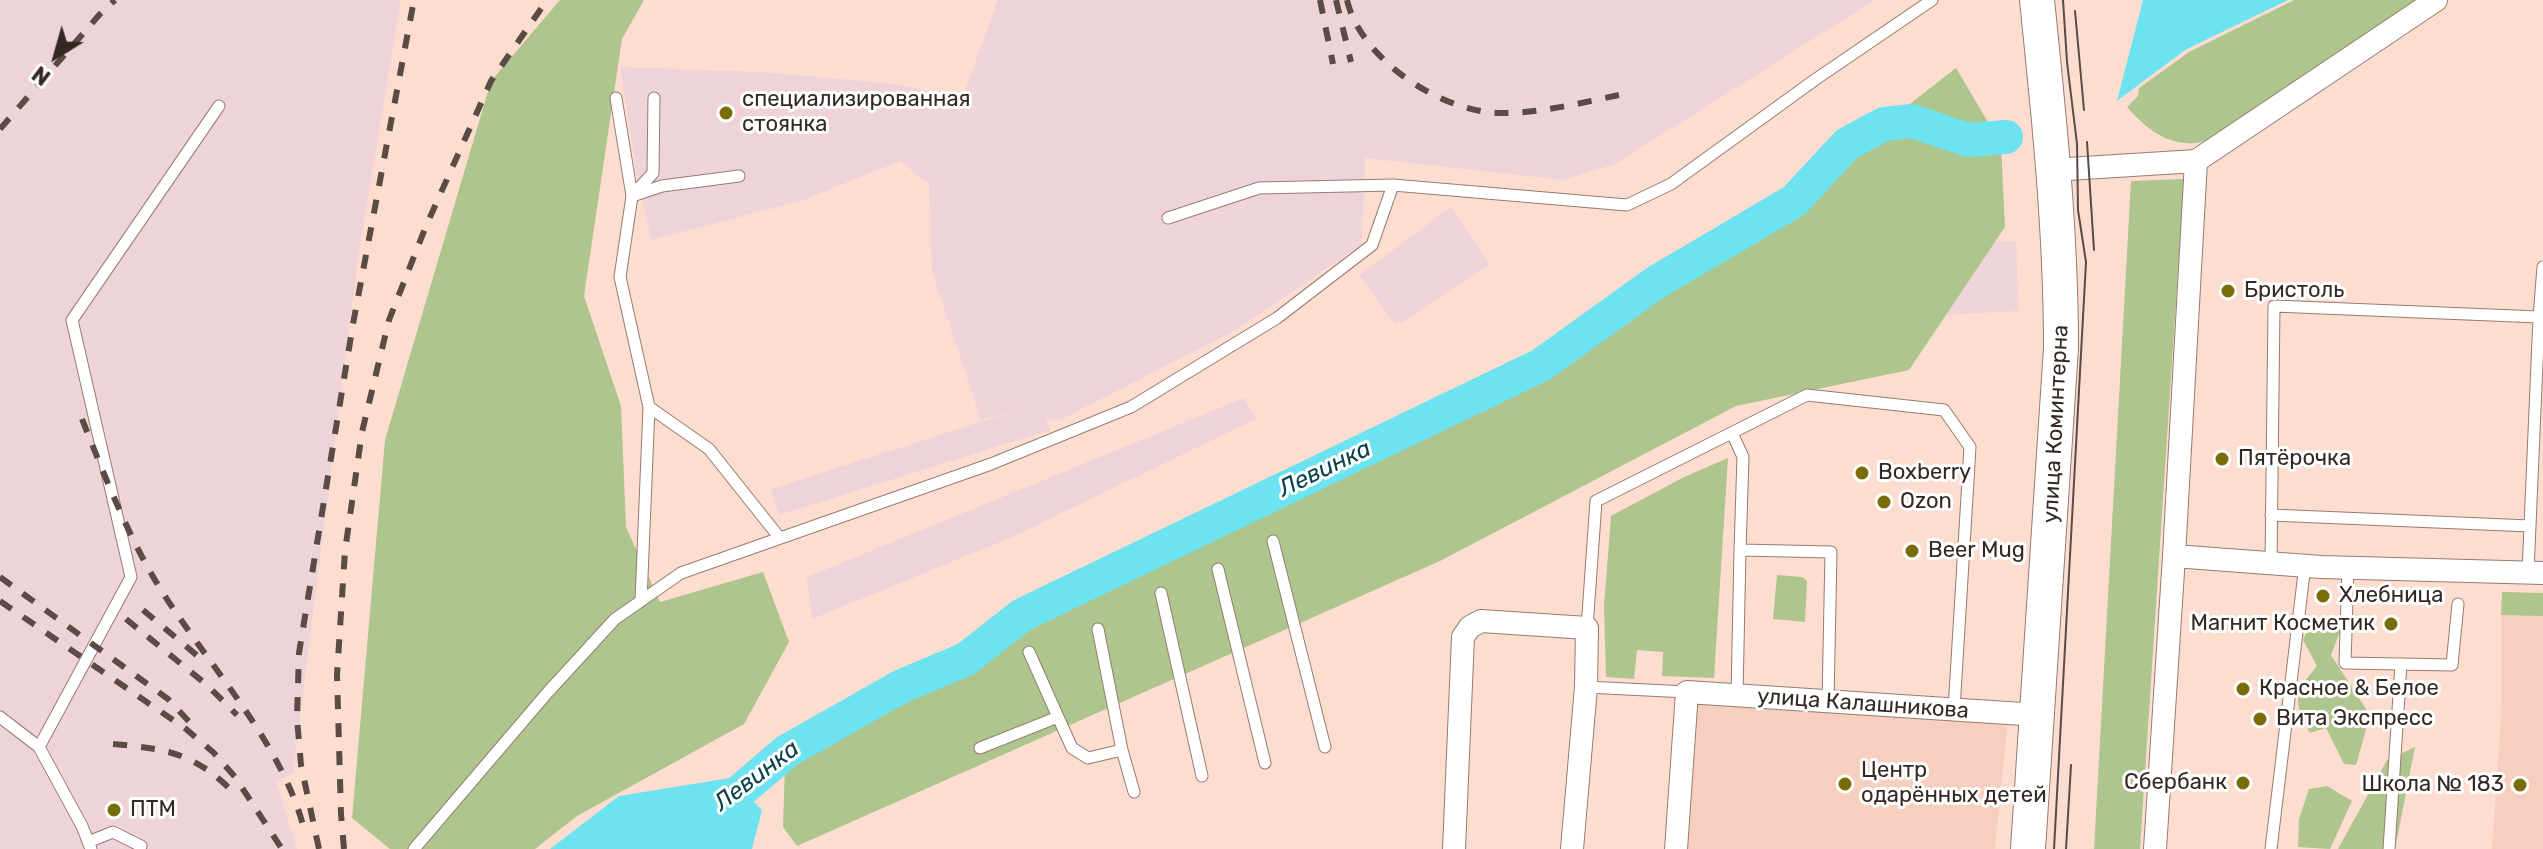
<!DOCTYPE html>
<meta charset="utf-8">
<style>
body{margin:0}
#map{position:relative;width:2543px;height:849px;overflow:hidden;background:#fdddd0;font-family:Rubik,sans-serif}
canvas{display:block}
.north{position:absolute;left:16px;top:16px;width:80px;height:80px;-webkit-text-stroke:6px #fff;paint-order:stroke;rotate:217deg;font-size:22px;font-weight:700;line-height:32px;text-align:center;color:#332823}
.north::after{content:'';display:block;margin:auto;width:28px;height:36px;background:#332823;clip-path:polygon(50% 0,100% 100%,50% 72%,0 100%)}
</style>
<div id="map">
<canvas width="2543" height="849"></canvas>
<div class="north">N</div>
</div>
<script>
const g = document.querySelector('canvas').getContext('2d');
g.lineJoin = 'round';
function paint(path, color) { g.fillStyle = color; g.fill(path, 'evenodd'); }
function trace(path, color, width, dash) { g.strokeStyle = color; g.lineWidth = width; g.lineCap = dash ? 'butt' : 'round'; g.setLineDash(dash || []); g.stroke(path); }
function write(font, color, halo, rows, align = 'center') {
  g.font = font + ' Rubik,sans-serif'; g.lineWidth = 6; g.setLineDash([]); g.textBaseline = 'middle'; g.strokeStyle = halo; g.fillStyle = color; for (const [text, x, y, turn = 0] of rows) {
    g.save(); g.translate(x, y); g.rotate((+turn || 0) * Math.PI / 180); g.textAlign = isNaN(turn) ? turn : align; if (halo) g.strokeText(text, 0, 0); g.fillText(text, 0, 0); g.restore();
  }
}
paint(new Path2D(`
 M0,0h401l-43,258 -65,515 -17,8 21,68h-297z
 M998,0h877l-260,164 -53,16 -197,-22 -3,86 -128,87 -174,89 -14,-1 4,11 -271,85 -8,-26 253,-81 -43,12 -49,-148 -3,-88 -29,-23 -99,40 -150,39 -15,-70 -16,-103 143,5 133,12 66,15z
 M1451,207l38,57 -85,57 -9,3 -36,-49z
 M2016,241l3,70 -77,4 -4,-70z
 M1244,398l12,21 -246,119 -198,81 -5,-42z`), '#eed3d9');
paint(new Path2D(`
 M2502,592l41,1v256h-51l9,-132z
 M1692,699l316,21 -13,129h-311z`), '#f6cfbf');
paint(new Path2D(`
 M560,0h84l-22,39 -38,257 37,110 5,121 34,75 103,-30 26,70 -45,82 -167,92 -42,33h-145l-38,-31 33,-378 106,-359z
 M2294,0h134l-205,137c-12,2 -27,8 -38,6 -24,-2 -42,-18 -58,-36l11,-11 1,-8 50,-36z
 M1956,68l45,76 4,83 -96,143 -173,36 -296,155 -643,285 -14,-19 2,-63 835,-457 264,-183z
 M2184,179l-44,670h-46l37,-668z
 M1728,458l-14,220 -52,-2 1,-24 -26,-2 -3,29 -28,-2 -2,-71 7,-90 73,-39z
 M1777,575l25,2 5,4 -2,41 -32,-3z
 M2502,592l41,1v23l-42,-1z
 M2313,617l29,10 -11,28 39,60 -14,50 -12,-1 -18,-36 -16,5c-17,-33 -17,-38 7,-67l-14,-26z
 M2415,747l-20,102h-57l49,-89z
 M2327,786l25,15 -22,48 -32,-2 1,-28 10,-30z`), '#afc58e');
paint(new Path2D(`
 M2143,0h145l-103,50 -68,51z
 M730,778l32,32 -10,39h-202l69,-53z`), '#6de2f0');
trace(new Path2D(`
 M640,849l86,-46 61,-52 113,-64 66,-28 56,-44 519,-250 114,-82 139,-82 53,-57 37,-20 28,-3 56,19 38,-3`), '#6de2f0', 34);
const lane = new Path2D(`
 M616,98l16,98 21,-23 1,-75
 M739,176l-77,10 -30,10 -12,81 29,130 60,42 70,88
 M1168,218l91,-30 134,-3 234,20 44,-21 145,-105 116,-79
 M1732,433l11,24 -3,93
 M2271,515l259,11
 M1273,541l52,206
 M2271,563l3,-257 265,11 4,-50
 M2348,567l-3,96 107,2 6,-61
 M1218,569l47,194
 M2528,572l11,-255
 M1161,593l41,183
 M641,601l8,-194
 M1587,628l9,-127 211,-106 137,15 26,37 -16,263
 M1098,629l24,121 12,42
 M1029,652l29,65
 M1586,687l101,5
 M1737,695l3,-145 91,2 -3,149
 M0,717l39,30 43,79 9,23
 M39,747l92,-170 -59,-257 147,-214
 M980,748l78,-31 14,31 16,10 34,-8
 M88,842l25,-10 28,14
 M414,849l134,-157 67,-73 66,-46 310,-109 140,-57 146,-89 95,-73 21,-60
 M2271,849l34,-284
 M2389,849l12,-185`);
const street = new Path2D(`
 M2052,170l144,-9 240,-161
 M2174,556l147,11 222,6
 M1454,849l9,-212 7,-10 11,-6 106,7 -1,59 -14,162
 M1676,849l11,-157 351,23
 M2155,849l19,-293 22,-395`);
const primary = new Path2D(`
 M2028,849l33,-501c0,-117 -12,-232 -24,-348`);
trace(lane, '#977b6f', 13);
trace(street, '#977b6f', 24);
trace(primary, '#977b6f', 36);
trace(lane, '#fff', 11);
trace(street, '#fff', 22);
trace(primary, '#fff', 34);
trace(new Path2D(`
 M2075,11l9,99
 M2087,142l7,108
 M2054,849l32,-587 -8,-52 -1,-66 -10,-82 -4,-62
 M2066,849l5,-84`), '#5a4b44', 2);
trace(new Path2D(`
 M1320,0l13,64
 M1336,0l15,62
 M1347,0c14,60 95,113 155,113 41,0 82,-11 122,-19
 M0,129l100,-115 15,-14
 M82,419c22,55 43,110 73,161 47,79 126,159 149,249
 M0,577l168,122 27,29
 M0,601l186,128 28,24 21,24 47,72
 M143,610l57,48
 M126,619l81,66 30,30
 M113,744c55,5 82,9 122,50
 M319,849l-18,-84 -4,-47 2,-65 54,-329 61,-324
 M344,849l-3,-35 -4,-139 8,-124 17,-119 27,-112 37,-94 65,-145 56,-81`), '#5a4b44', 6, [14, 14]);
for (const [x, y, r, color] of [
 [726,113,8,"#786d08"],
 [2228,291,8,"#786d08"],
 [2222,459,8,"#786d08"],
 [1862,473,8,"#786d08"],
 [1884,502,8,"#786d08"],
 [1912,551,8,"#786d08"],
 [2323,596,8,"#786d08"],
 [2391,624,8,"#786d08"],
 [2243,689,8,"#786d08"],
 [2260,719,8,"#786d08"],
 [2243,783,8,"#786d08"],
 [1845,784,8,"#786d08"],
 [2520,785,8,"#786d08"],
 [114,810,8,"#786d08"]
]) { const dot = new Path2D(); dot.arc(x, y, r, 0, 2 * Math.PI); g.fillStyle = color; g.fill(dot); trace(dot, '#fff', 3); }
write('22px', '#332823', '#fff', [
 ["специализированная",742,100],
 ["стоянка",742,125],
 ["Бристоль",2244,291],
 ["Пятёрочка",2238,459],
 ["Boxberry",1878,473],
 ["Ozon",1900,502],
 ["Beer Mug",1928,551],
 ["Хлебница",2339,596],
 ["Магнит Косметик",2375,624,"right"],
 ["Красное & Белое",2259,689],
 ["Вита Экспресс",2276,719],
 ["Центр",1861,771],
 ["одарённых детей",1861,796],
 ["Сбербанк",2227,783,"right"],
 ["Школа № 183",2504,785,"right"],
 ["ПТМ",130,810]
], 'left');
write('22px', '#332823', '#fff', [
 ["улица Коминтерна",2056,424,-87],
 ["улица Калашникова",1863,704,4]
]);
write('italic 24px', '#0a4248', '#fff', [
 ["Левинка",1325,469,-26],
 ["Левинка",757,776,-37]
]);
</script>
